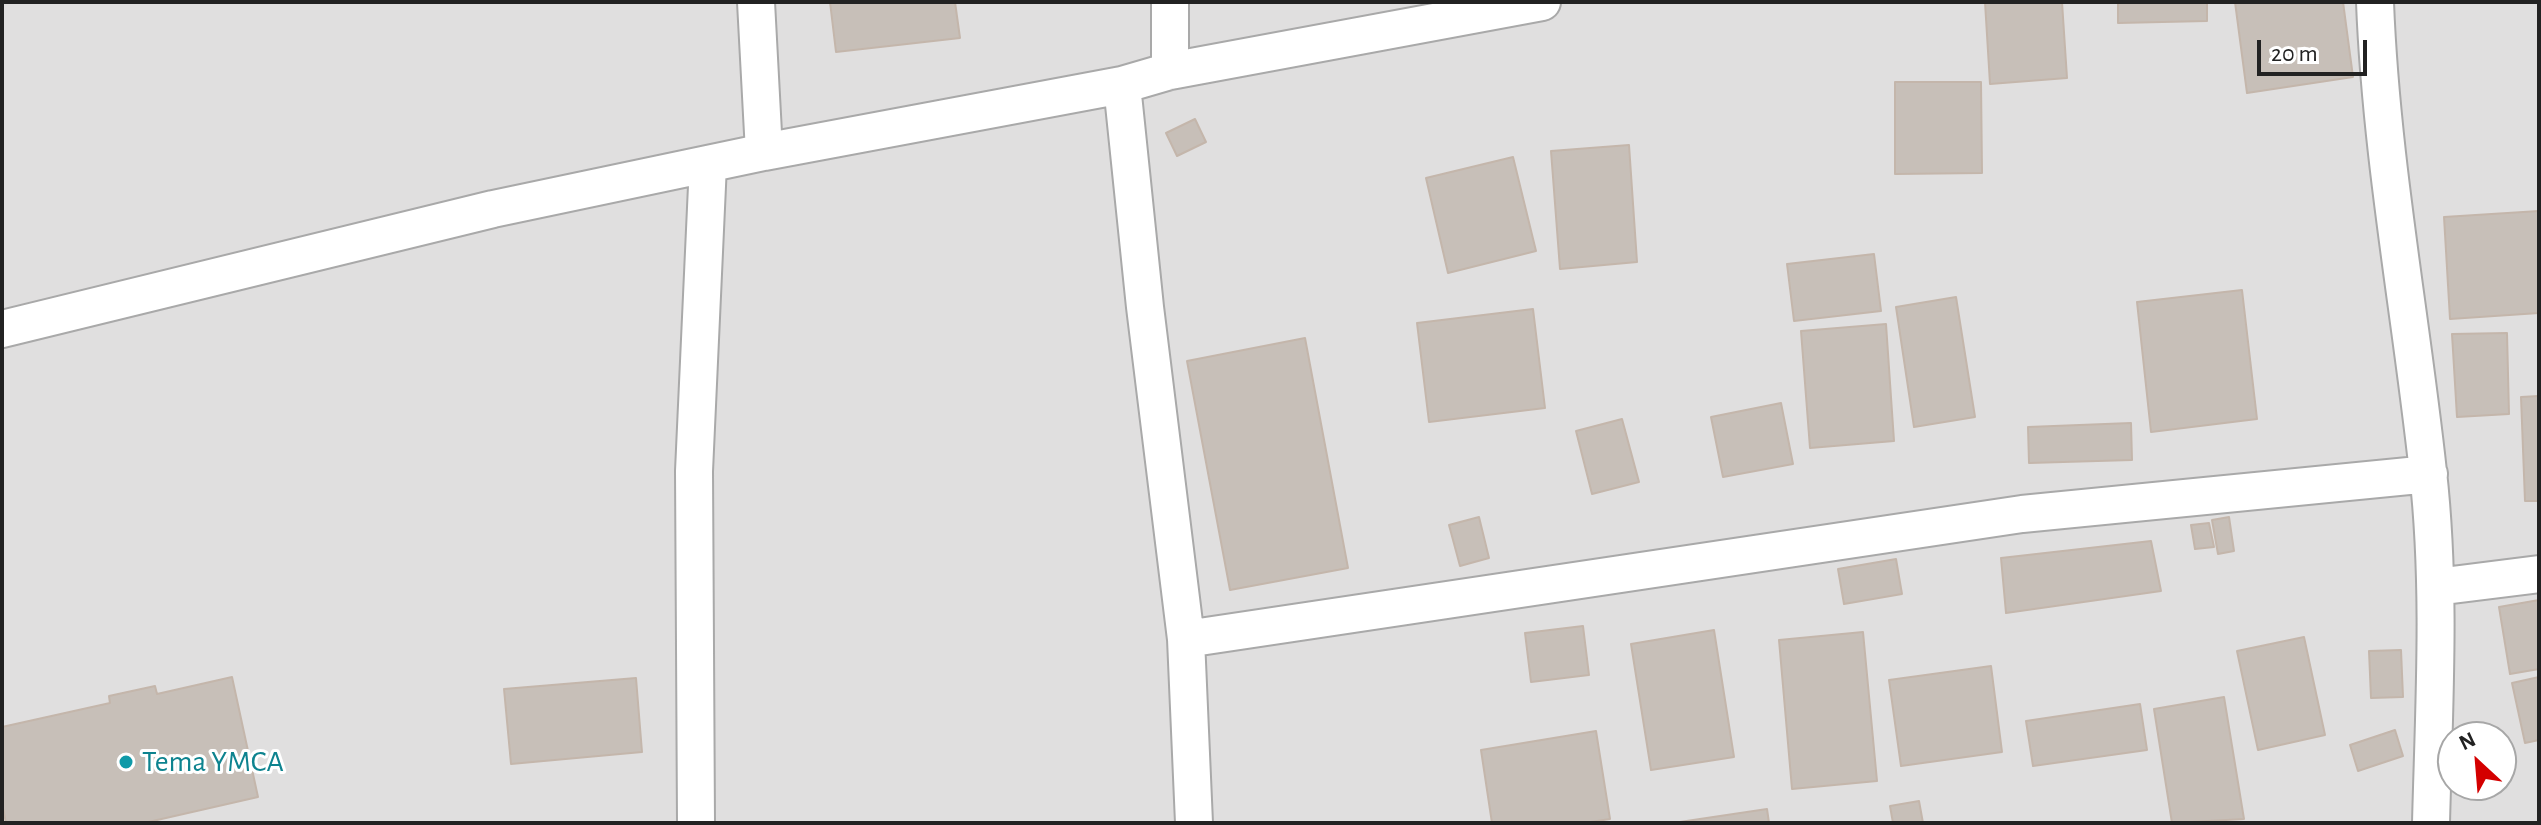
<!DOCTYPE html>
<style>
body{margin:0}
#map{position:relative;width:2541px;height:825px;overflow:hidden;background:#f2efe9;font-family:"Alegreya Sans",sans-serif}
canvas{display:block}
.frame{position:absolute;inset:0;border:4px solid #222;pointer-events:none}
.north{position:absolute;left:2437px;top:721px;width:80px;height:80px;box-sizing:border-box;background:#fff;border:2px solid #a7a7a7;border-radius:50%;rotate:334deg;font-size:22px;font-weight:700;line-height:32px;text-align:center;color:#222}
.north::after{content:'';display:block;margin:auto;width:28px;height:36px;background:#d40000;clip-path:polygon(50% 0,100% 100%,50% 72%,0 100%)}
.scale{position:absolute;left:2257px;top:40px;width:110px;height:36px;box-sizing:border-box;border:4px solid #222;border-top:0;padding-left:10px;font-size:24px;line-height:28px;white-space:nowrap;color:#222;-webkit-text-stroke:6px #fff;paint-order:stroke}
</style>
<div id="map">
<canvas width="2541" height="825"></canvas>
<div class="frame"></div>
<div class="north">N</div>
<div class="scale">20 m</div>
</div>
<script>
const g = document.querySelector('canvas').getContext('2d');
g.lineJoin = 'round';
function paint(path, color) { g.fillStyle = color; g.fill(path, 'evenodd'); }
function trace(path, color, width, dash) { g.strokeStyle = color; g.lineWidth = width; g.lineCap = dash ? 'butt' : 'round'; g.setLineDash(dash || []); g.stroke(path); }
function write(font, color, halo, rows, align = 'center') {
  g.font = font + ' "Alegreya Sans",sans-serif'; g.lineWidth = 6; g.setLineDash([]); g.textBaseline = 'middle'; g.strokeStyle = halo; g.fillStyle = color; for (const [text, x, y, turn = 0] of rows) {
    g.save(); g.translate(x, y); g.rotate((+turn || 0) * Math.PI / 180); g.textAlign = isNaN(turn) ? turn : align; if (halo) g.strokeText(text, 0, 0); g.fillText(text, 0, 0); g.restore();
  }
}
paint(new Path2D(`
 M2,2h2537v821h-2537zM2453,737h48v48h-48z`), '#e0dfdf');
const building = new Path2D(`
 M830,2h125l5,36 -124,14z
 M1985,2h77l5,76 -77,6z
 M2118,2h89v19l-89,2z
 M2235,2h108l10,75 -106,16z
 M1895,82h86l1,91 -87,1z
 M1195,119l11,23 -29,14 -11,-23z
 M1629,145l8,117 -77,7 -9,-118z
 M1513,157l23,94 -88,22 -22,-95z
 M2539,211v102l-89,6 -6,-102z
 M1874,254l7,57 -87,10 -7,-57z
 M2242,290l15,129 -106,13 -14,-130z
 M1956,297l19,120 -61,10 -18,-120z
 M1533,309l12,99 -116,14 -12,-99z
 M1886,324l8,117 -84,7 -9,-117z
 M2507,333l2,81 -52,3 -5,-83z
 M1305,338l43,230 -118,22 -43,-229z
 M2539,396v105h-14l-4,-104z
 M1781,403l12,61 -70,13 -12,-60z
 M1622,419l17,63 -47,12 -16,-63z
 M2131,423l1,37 -103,3 -1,-36z
 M1479,517l10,41 -29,8 -11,-41z
 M2229,517l5,34 -16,3 -6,-34z
 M2209,523l5,24 -19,2 -4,-24z
 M2151,541l10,50 -155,22 -5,-55z
 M1896,559l6,35 -58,10 -6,-35z
 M2539,600v69l-29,5 -11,-67z
 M1583,626l6,49 -58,7 -6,-49z
 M1714,630l20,127 -83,13 -20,-126z
 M1863,632l14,149 -85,8 -13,-149z
 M2304,637l21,98 -67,15 -21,-99z
 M2401,650l2,47 -32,1 -2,-47z
 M1991,666l11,86 -101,14 -12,-86z
 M232,677l26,120 -114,26h-138l-4,-20v-76l108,-24 -1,-7 46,-10 2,8z
 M2539,677v63l-14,3 -13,-60z
 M636,678l6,74 -131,12 -7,-75z
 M2224,697l20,122 -72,4 -18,-114z
 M2140,704l7,46 -114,16 -7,-45z
 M2395,730l8,26 -45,15 -8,-26z
 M1596,731l14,88 -26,4h-92l-11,-73z
 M1919,801l4,22h-30l-3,-17z
 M1767,809l2,14h-96z`);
paint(building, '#c7bfb8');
trace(building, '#c4b6ab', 2);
const street = new Path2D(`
 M756,2l8,150
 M2375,2c6,157 36,313 53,470 13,116 6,234 3,351
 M1170,71v-69
 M1122,85l48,-14 372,-69
 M2,329l491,-120 271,-57 358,-67 23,222 41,332 8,184
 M2436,587l103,-13
 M1186,639l836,-125 407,-40
 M696,823l-2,-352 14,-307`);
trace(street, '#a9a9a9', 40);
trace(street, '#fff', 36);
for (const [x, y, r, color] of [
 [126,762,8,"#0f9aa8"]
]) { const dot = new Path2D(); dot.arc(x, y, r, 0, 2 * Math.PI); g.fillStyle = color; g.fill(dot); trace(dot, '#fff', 3); }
write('30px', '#0d838f', '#fff', [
 ["Tema YMCA",142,762]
], 'left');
</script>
